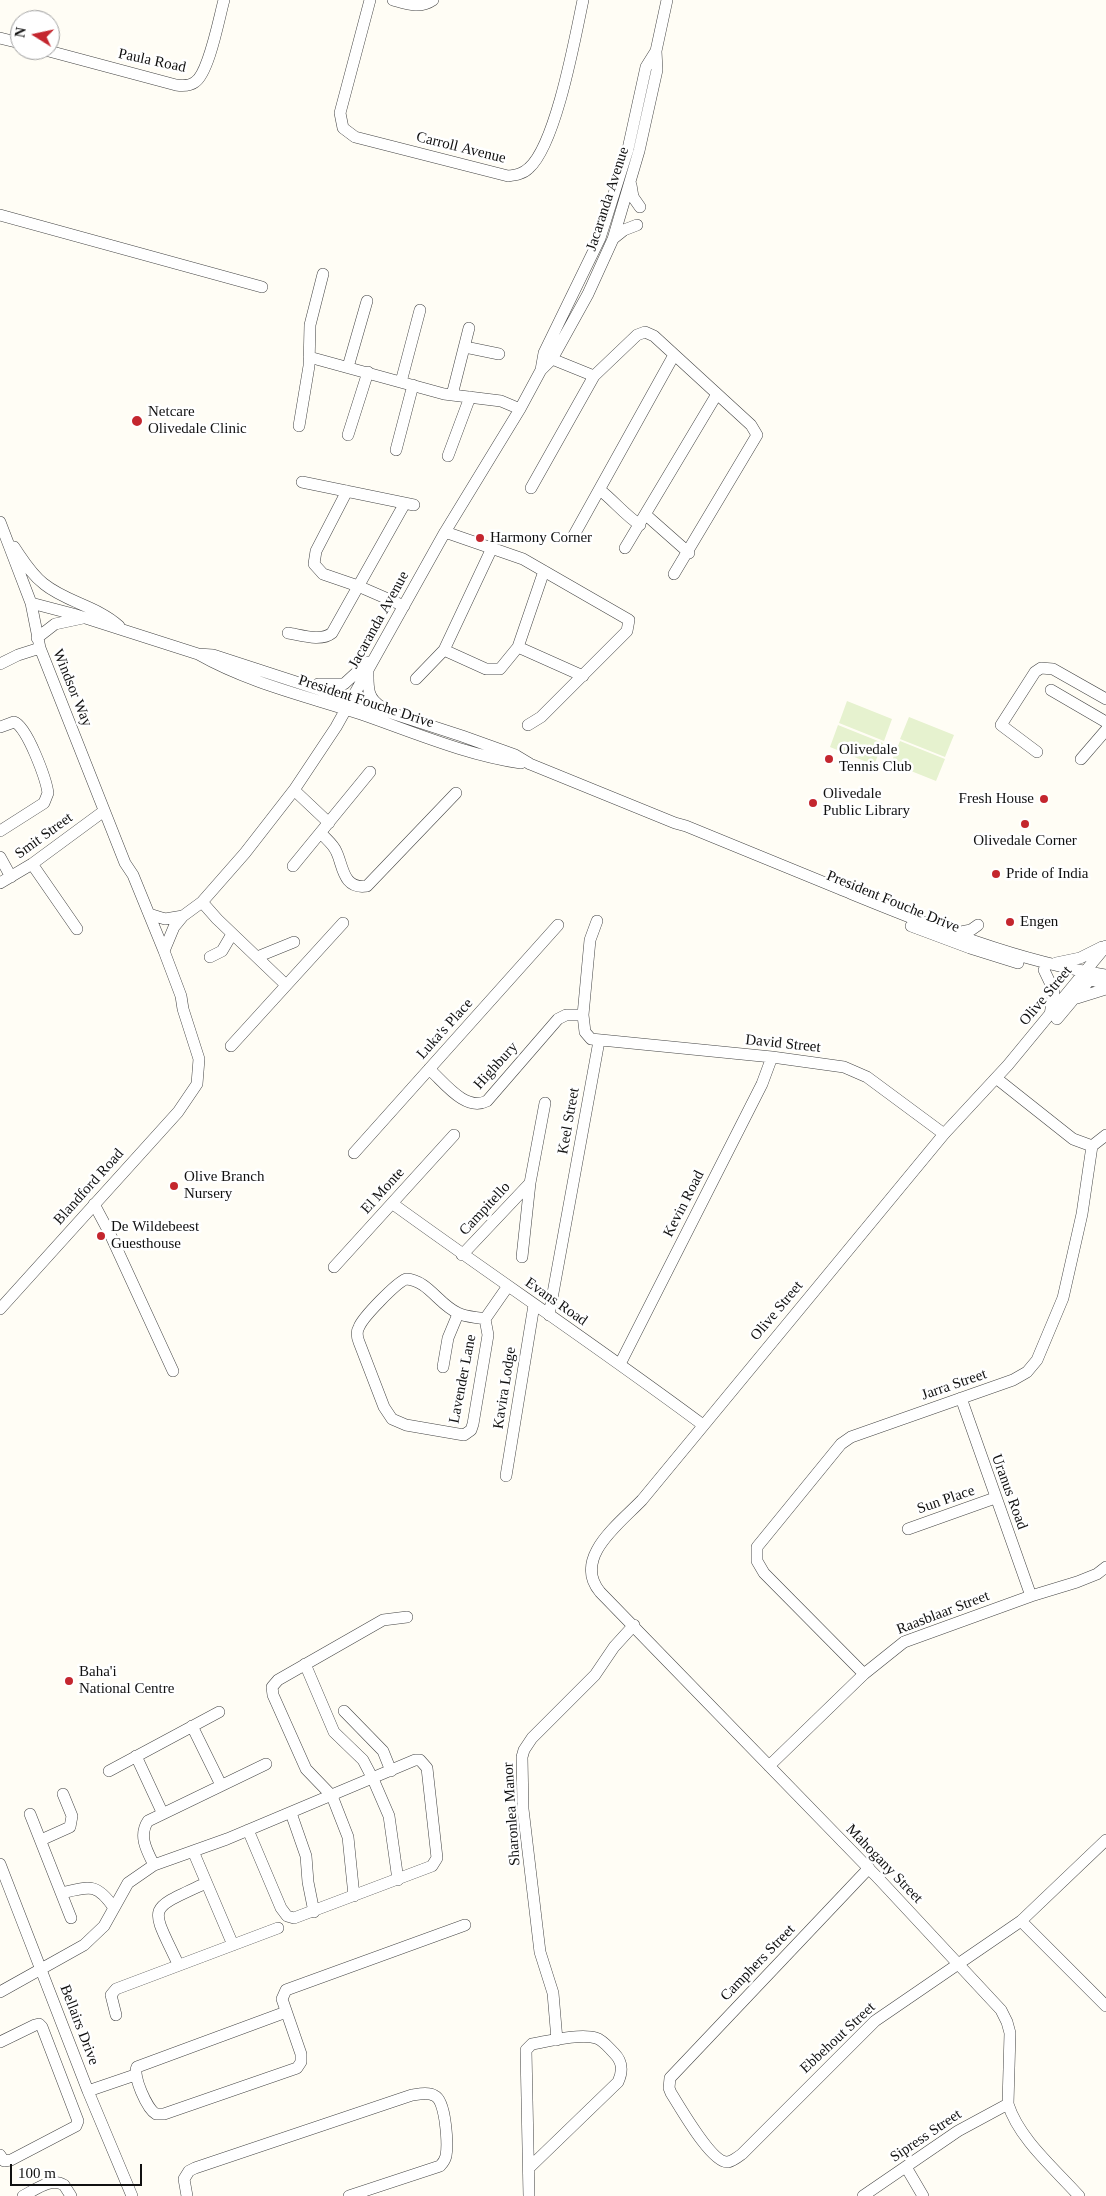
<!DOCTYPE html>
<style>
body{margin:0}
#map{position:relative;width:1106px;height:2196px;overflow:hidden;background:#fffdf5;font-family:Georgia,serif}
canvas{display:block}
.north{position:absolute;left:10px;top:10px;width:50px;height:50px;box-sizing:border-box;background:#fff;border:1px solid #a0a0a0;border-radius:50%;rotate:280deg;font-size:14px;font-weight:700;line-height:20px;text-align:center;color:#111}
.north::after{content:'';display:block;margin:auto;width:18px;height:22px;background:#c4262e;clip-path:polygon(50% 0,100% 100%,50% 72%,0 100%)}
.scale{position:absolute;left:10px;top:2164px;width:132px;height:22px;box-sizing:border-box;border:2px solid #111;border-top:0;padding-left:6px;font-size:15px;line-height:18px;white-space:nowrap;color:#111;-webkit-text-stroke:4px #fff;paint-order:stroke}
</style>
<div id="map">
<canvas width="1106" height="2196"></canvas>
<div class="north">N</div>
<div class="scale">100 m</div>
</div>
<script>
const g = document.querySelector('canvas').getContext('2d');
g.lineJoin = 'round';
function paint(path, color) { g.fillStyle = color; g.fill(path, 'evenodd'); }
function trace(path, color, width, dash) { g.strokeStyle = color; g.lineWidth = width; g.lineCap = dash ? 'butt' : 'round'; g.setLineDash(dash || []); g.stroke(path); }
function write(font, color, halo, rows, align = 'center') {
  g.font = font + ' Georgia,serif'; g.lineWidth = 5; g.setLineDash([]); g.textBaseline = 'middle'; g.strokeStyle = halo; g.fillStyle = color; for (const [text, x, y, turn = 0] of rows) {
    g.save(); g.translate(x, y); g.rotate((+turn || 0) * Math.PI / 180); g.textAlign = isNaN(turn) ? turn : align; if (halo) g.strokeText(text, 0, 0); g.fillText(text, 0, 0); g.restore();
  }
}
paint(new Path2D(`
 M847,701l45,18 -8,22 -45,-18z
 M909,717l45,18 -9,22 -45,-18z
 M838,725l45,18 -9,22 -44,-18z
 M900,741l45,18 -9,22 -45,-18z`), '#e6f2cf');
const minor = new Path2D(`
 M370,0l-30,113 3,15 12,9 153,39c8,-1 15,-2 21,-8 27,-24 46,-130 54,-168
 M393,0c14,4 27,9 40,0
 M0,38l20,5
 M45,50l131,35c7,1 14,1 19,-3 14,-9 24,-64 29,-82
 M631,185l2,12 7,10
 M0,215l262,72
 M614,238l10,-8 13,-5
 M465,347l34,7
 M309,357l135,37 57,7 19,8
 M552,359l42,17
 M348,367l19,-66
 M541,370l3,-17 56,-115 28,-89 18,-82 10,-16
 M401,382l19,-72
 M452,395l17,-67
 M299,426l10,-60 1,-41 13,-51
 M348,435l20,-63
 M396,450l17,-65
 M448,456l22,-59
 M302,482l112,23
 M531,488l63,-112 43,-41 8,-3 9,4 97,89 6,10 -83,139
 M600,490c14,11 25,25 40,35
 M347,491l-31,60 -2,13 9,10 35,12 46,20
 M646,515l43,38
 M0,522l31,81 9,45 85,215 8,12 31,76 17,45 2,13 16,50 -2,25 -19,28 -178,197
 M445,532l78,27 106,61 -2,11 -86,86 -13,8
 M574,535l100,-180
 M14,547c9,13 17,27 30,37 22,18 53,22 75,42
 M625,548l92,-154
 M31,603l42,11 125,40c51,29 108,42 163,60 52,18 105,41 160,49
 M288,633c13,2 33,9 44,0l73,-130
 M37,638l18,-14 28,-6
 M518,647l65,29
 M444,650l42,19h14l18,-22 26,-76
 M198,654l15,1 249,81 53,19 15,9 145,59 11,3c52,21 103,42 154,63 86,35 174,72 266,86
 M0,664l18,-9 22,-7
 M368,672c0,15 -1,27 14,35
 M416,679l28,-29 48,-102
 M318,684h26l24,-22
 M1051,690l55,32
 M0,727l14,-5c13,4 32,57 34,71l-4,10 -44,28
 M1037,752l-36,-27 34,-53 6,-4 12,1 53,30
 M1081,759l25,-29
 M294,790l35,33
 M321,833c5,6 12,11 15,18 7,13 6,39 31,35l89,-93
 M0,857l11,20
 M32,864l45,65
 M293,866l77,-94
 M0,883l32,-19 72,-53
 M202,902l15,17 69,66
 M149,914l16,5 18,-3
 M597,921l-7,19 -7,75 2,17 6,7 181,18 72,10 23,10 77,57
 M911,926l59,22 48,15
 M956,933l15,-3 7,-5
 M164,951l10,-24 9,-11 19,-14 43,-49 49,-63 42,-63 109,-195 75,-123 21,-39 11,-11 36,-65 25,-55 26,-88 18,-81 -1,-19 11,-51
 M210,957l12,-6 10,-17
 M257,957l37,-15
 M1056,963l24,-5 22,-11
 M1044,970l10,21 -4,24
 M1080,978l26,5
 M1077,998l29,-9
 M1057,1019l36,-43
 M231,1046l112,-123
 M429,1069c15,13 36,43 58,32l71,-82 8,-4h17
 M996,1078l77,61 19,7
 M1092,1146l14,-11
 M354,1153l204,-228
 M94,1204l16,30 63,137
 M393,1204c102,74 208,145 310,221
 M462,1255l68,-72
 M522,1257l8,-74 15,-80
 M334,1267l120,-132
 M406,1279c22,1 33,26 52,34 7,4 18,4 27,6l3,16 -15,89 -2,6 -7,5 -58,-10 -14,-6 -8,-12 -25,-65c-2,-5 -3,-10 0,-15 4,-10 37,-44 47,-48z
 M549,1315l50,-274
 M485,1319l23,-33
 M620,1364l142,-280 10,-27
 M443,1367l5,-29 10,-24
 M961,1398l70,198
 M506,1476l28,-171
 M908,1529l87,-31
 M305,1664l29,68 29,28 10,19 16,37 9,64
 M864,1674l-100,-101 -7,-12v-14l84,-103 10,-7 162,-57 14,-8 10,-12 26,-62 19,-84 10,-68
 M344,1711l39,40 8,20
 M192,1726l29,59
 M136,1756l26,56
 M769,1766l95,-92 40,-32 127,-46 46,-14 20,-8 9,-7
 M109,1771l110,-59
 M291,1813l15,43 2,26 6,30
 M30,1814l41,104
 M41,1840l29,-13 2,-11 -9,-22
 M193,1851l40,94
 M0,1864l88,227 44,105
 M154,1865c-7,-14 -16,-29 -6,-44l118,-57
 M869,1868l-199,210 -1,10 2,5c9,14 41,71 57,69 5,-1 10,-5 14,-8l133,-133 146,-100 85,-81
 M62,1893c28,-7 35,-10 52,15
 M354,1896l-6,-59 -16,-41 -26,-27 -33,-74 -1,-8 6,-7 105,-60 24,-3
 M1021,1921l85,85
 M178,1964c-28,-60 -32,-53 28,-81
 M0,1992l84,-47 20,-19 24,-43 26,-18 73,-26 188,-79h5l7,8 10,90 -5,8 -138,52 -7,-2 -6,-8 -33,-78
 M286,2012l-149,55c-5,8 10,42 19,47h8l133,-46 4,-6v-8l-19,-55 4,-9 179,-65
 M116,2015l-5,-20 5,-6 162,-61
 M557,2040l-4,-47 -13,-41 -17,-143 -1,-52 2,-7 8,-12 63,-63 19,-28 20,-22
 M0,2042l35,-17 4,-1 3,3 36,94 -2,5 -65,34 -7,1 -4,-6
 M88,2091l47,-16
 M906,2167l17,29
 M23,2196c12,-6 28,-19 41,-11l7,11
 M187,2196l-3,-17 5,-8 6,-3 217,-73c7,-1 17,-3 23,1 11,5 13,49 11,60 -1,4 -3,7 -6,10l-91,30
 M529,2196l-3,-146 6,-6c17,-3 48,-11 64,-6 7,2 13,10 18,15 9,9 9,18 4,29l-88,85
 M863,2196l95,-65 50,-27
 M1079,2196c-24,-27 -60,-57 -71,-92l2,-71 -3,-11 -6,-12 -122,-131 -279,-287c-28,-34 19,-68 42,-92l302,-366 64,-69 98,-119`);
trace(minor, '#444', 12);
trace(minor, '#fff', 11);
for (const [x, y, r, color] of [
 [137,421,6,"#c4262e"],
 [480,538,5,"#c4262e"],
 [829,759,5,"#c4262e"],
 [1044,799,5,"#c4262e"],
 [813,803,5,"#c4262e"],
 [1025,824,5,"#c4262e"],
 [996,874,5,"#c4262e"],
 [1010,922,5,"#c4262e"],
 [174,1186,5,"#c4262e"],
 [101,1236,5,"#c4262e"],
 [69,1681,5,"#c4262e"]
]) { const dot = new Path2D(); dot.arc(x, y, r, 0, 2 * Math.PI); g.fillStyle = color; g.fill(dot); trace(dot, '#fff', 2); }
write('15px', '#111', '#fff', [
 ["Paula Road",152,61,12],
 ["Carroll Avenue",461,148,14],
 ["Jacaranda Avenue",608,199,-72],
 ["Jacaranda Avenue",379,620,-61],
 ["Windsor Way",72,688,68],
 ["President Fouche Drive",366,702,18],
 ["Smit Street",44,836,-36],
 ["President Fouche Drive",893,902,22],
 ["Olive Street",1046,996,-50],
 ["Luka's Place",445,1029,-48],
 ["David Street",783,1044,6],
 ["Highbury",496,1066,-48],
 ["Keel Street",569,1121,-80],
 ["Blandford Road",89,1187,-48],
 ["El Monte",383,1191,-48],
 ["Kevin Road",684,1204,-63],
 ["Campitello",485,1209,-47],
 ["Evans Road",556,1302,35],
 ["Olive Street",777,1311,-50],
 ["Lavender Lane",463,1379,-79],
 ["Jarra Street",954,1385,-19],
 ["Kavira Lodge",505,1388,-81],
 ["Uranus Road",1009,1492,70],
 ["Sun Place",946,1500,-19],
 ["Raasblaar Street",943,1613,-21],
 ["Sharonlea Manor",512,1814,-94],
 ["Mahogany Street",884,1864,46],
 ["Camphers Street",758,1963,-46],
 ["Bellairs Drive",79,2025,69],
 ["Ebbehout Street",838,2038,-43],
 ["Sipress Street",926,2136,-34]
]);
write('15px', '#111', '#fff', [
 ["Netcare",148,412],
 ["Olivedale Clinic",148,429],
 ["Harmony Corner",490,538],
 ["Olivedale",839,750],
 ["Tennis Club",839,767],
 ["Olivedale",823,794],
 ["Public Library",823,811],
 ["Fresh House",1034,799,"right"],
 ["Olivedale Corner",1025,841,"center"],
 ["Pride of India",1006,874],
 ["Engen",1020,922],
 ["Olive Branch",184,1177],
 ["Nursery",184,1194],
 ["De Wildebeest",111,1227],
 ["Guesthouse",111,1244],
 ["Baha'i",79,1672],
 ["National Centre",79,1689]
], 'left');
</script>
